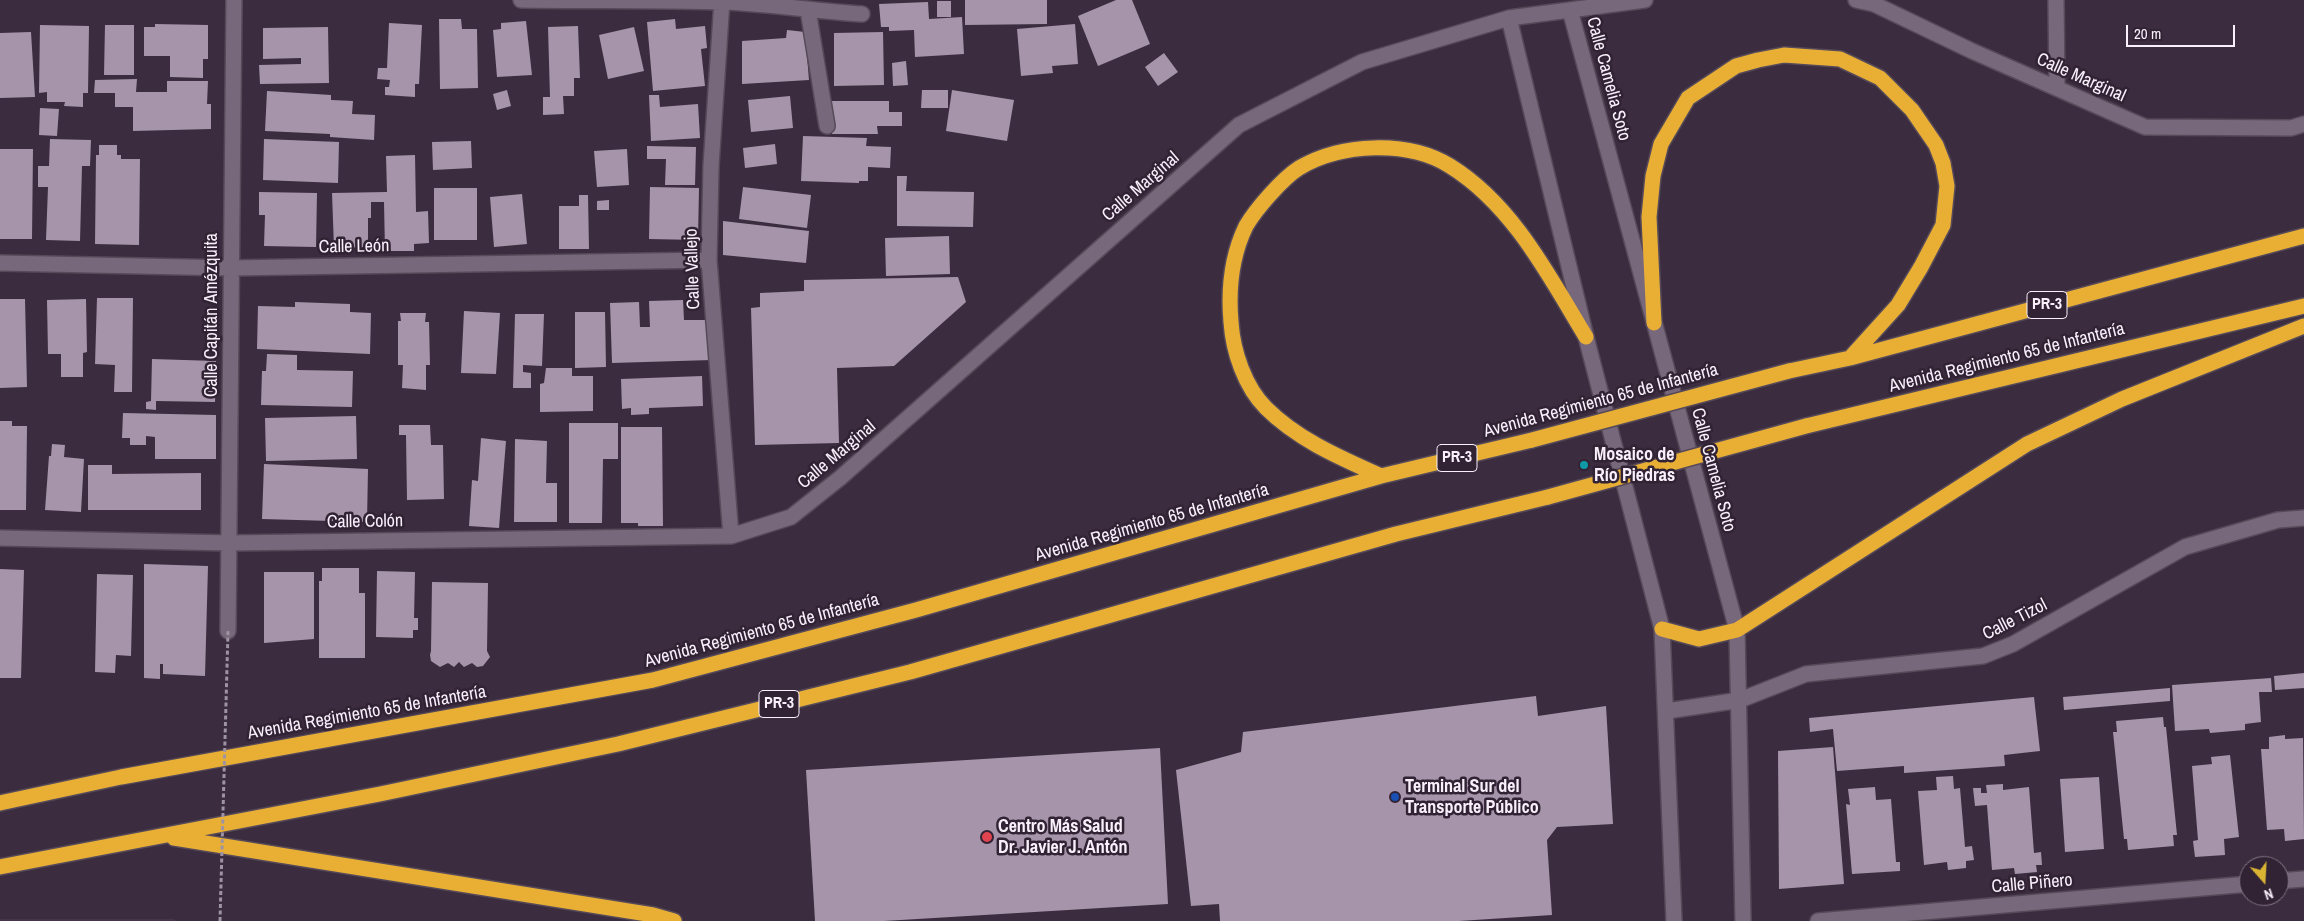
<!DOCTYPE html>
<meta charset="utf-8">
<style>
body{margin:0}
#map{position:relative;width:2304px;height:921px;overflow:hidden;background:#3b2d3f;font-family:"Archivo Narrow",sans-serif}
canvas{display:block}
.north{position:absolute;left:2239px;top:856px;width:50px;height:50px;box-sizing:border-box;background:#312334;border:1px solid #817584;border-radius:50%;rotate:161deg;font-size:14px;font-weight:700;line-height:20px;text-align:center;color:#f9f0fc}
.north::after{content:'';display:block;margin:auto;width:18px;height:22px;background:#dab333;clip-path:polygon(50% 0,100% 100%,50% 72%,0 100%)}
.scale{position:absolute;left:2126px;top:25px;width:109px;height:22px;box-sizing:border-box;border:2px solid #f9f0fc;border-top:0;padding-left:6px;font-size:15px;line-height:18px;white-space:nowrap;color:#f9f0fc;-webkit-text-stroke:4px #312334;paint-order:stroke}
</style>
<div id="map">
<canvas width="2304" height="921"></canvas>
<div class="north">N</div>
<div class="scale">20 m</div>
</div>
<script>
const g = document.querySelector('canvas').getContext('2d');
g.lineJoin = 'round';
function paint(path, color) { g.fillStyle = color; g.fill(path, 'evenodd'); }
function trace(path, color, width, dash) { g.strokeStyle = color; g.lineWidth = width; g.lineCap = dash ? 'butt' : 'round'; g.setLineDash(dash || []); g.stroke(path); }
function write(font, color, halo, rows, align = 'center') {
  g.font = font + ' "Archivo Narrow",sans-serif'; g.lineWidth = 5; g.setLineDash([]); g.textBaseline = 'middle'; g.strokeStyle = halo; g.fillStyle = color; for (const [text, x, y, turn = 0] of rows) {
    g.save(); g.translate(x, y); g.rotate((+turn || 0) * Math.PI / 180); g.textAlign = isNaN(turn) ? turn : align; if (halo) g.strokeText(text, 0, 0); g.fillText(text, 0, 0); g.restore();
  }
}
paint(new Path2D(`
 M0,919h174l2,2h-176z`), '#47354c');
paint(new Path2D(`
 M965,0h82v24l-82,1z
 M1116,0h16l18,44 -52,22 -20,-50z
 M937,1h14v16h-14z
 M928,2l1,17 33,-2 2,37 -49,3 -1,-27 -25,1v-4h-8l-2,-23z
 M439,19h22l1,10h15l1,59 -38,1z
 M675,19l1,10 29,-3 2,22 -6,1 4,37 -52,5 -6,-69z
 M526,21l6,54 -35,2 -4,-47 8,-1v-6z
 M389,23l33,2 -3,59h-4v13l-30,-2v-8h4l1,-7 -13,-1 1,-11h9z
 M155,24l53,1v34h-5v19l-33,-1v-21h-26v-29h11z
 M1075,24l3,40 -26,2 1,7 -32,3 -4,-47z
 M40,25l49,1 -1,67h-5v14l-19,-1 1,-4h-18v-10l-8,1z
 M105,25h29v50h-30z
 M578,26l2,52h-6v18h-11l1,18 -21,1v-18h7l-2,-70z
 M328,27l1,56 -69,1 -1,-19 42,-1v-6l-38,1v-31z
 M634,27l10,44 -36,8 -9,-44z
 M787,30l18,2 4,48 -67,4v-43l44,-3z
 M31,32l4,65 -35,1v-65z
 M883,32l1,53 -50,1v-53z
 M1164,53l14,19 -20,14 -13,-19z
 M906,61l2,24 -15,1 -1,-23z
 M137,79l-1,13h31v-11h41l-1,23h4v25l-78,2v-24h-18v-14h-21l1,-13z
 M507,90l4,16 -14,4 -4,-16z
 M922,90h26v18h-27z
 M952,90l62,10 -7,41 -61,-10z
 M267,91l64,4v5l22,1 -1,13 23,1 -1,25 -44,-3v-3l-65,-3z
 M649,95h10l1,12 38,-3 2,34 -49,3z
 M790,96l3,32 -42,4 -3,-32z
 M832,101h57v11h13v14h-25l1,8h-46z
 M40,108l19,1 -2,27 -18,-1z
 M803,136l64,2 -1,8 25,1 -1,21 -22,-1v14h-9v2l-58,-2z
 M50,139l41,1 -1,26h-8l-2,75 -34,-1 2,-53h-10v-21h11z
 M264,139l75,3 -1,41 -75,-3z
 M471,141l1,27 -39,2 -1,-28z
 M775,144l2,20 -32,4 -2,-20z
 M99,145h18v10h4v4h19l-1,86 -44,-1 1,-89h3z
 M647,146l49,1 -1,38h-30l1,-26h-19z
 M0,149h33l-1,90h-32z
 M627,149l2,36 -32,2 -3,-36z
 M415,155l1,57 12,-1 1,32 -15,1v7h-29l-1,-49h-13v16h-3v29l-34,1 -2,-55 55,-1 -1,-36z
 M897,176h10l-1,15 68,1 -1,35 -76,-1z
 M650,187l49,1 -1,52 -49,-1z
 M743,187l68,8 -4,33 -68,-9z
 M434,188h43v52h-43z
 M259,192l58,1 -1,54 -52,-1 1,-31h-6z
 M522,194l5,50 -33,3 -4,-50z
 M579,195h9l1,54h-30v-43h20z
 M609,200v10h-12v-9z
 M723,221l86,10 -3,32 -83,-8z
 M949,236l1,38 -64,2 -1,-38z
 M958,277l8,25 -72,64 -57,2 2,75 -84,2 -4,-137 9,-1v-14l44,-2v-11z
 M97,298h36l-1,94h-18l1,-27 -20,-1z
 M0,299h25l2,88 -27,1z
 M86,299l1,53 -4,1v24h-22v-23h-13l-1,-54z
 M683,300l1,20h21v-3h5l2,43 -100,3 -2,-60 29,-1 1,25h10l-1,-26z
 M295,302l55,2v8l21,1 -1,41 -113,-5 1,-43 37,1z
 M464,311l36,2 -4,61 -35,-1z
 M575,312h30l1,55 -31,1z
 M400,313h26l-1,9h4l1,43h-4v25l-24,-2 1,-23h-5v-44h3z
 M515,314h29l-2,52 -19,-1v7l8,1v15h-18z
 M267,354l30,1v15l56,1 -1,36 -91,-2 1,-34h4z
 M152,359l64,2 -1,41 -59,-1v9l-10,-1v-7l5,-1z
 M546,368h26v8h21v35l-53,1v-28l4,-1z
 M702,376l1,30 -54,2v6l-18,1v-7l-9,1 -1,-30z
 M123,413l93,2v44h-61v-22l-9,-1v9h-16v-7h-8z
 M356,416l1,43 -91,2 -1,-43z
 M0,421h12v5h15l-1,84h-26z
 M569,423h49v36h-15l-1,64h-33z
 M399,425h31l1,20h12l1,54 -37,1 -1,-65h-7z
 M621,427h41l1,99h-25v-3h-17z
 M481,438l25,3 -7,87 -30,-2 3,-46 6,1z
 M515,439l32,2 -1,42h11v39h-43z
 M52,444l13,1 -1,12 20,2 -3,53 -36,-2 4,-54h2z
 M264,464l104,5 -1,53 -105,-3z
 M88,465h24v9l89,-1v37h-113z
 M144,564l64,2 -3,110 -42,-2v-10h-3v15l-16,-1z
 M322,568h37v25h6v65h-46v-77h3z
 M0,569l24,1 -3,108h-21z
 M377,571l38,1 -1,46h4v12h-5v8l-37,-1z
 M264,572h50v67l-50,4z
 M97,574l36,1 -2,81 -15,-1 -1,18 -20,-1z
 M432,582l56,1 -1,68 3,6 -7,9 -6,1 -5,-4 -8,4 -5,-5 -5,5 -6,-4 -8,4 -9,-6 -1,-6 1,-4z
 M2304,673v15l-29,2 -1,-14z
 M2271,678l1,14h-13l2,30 -16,2v6l-35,3 -1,-4 -34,2 -3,-46z
 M2170,688v13l-106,9 -1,-13z
 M1536,696l2,20 68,-10 7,118 -56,3 -10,13 5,75 -93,6h-239l-1,-17 -28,2 -15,-136 65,-18 2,-20z
 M2034,697l6,54 -36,4 1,11 -101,7v-7l-67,5 -4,-42 -23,3 -1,-14z
 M2163,717l1,10h2l11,108h-4l1,11 -46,4 -1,-11h-3l-11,-107h4l-1,-11z
 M2285,735v4l18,-1 1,101 -19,2 -1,-12 -17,1 -6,-81h8v-12z
 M1833,747l11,137 -65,5 -1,-138z
 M1160,748l8,156 -284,17h-69l-9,-151z
 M2230,755l9,82 -15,2 1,16 -30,2 -2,-16 5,-1 -6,-74 20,-2 -1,-7z
 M1953,776l1,13 6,-1 5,59 7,-1 2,14 -8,1v7l-18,2 -1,-8 -23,3 -6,-74 19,-1 -1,-13z
 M2099,777l5,72 -39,3 -5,-73z
 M2003,784v6l26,-3 5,66 7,-1 1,13h-6l1,7 -22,2 -1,-6 -22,2 -5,-65 -12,1 -2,-18h8v5h6l-1,-8z
 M1875,787l1,13 15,-1 5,63h4v9l-48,3 -6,-70 4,1 -2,-16z`), '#a695aa');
const street = new Path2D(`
 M521,0c68,1 136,0 203,2 47,2 92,9 138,12
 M722,0l-11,166 -2,94 22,276
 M1856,0l18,4 98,47 173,76 146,1 13,-4
 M2056,0l1,87
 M808,10l19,116
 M1570,10l167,620 6,291
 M1509,18l77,319 76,292 12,292
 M0,263l231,5 478,-8
 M0,538l230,5 501,-7 60,-19 49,-39 399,-353 123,-63 147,-44 136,-18
 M228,631l6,-631
 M1667,711l73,-11 66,-26 177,-18 30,-12 172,-97 93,-27 26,-2
 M2279,881l25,-2
 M1818,921l431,-37`);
const highway = new Path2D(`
 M1654,323l-5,-106 4,-41 8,-32 27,-46 48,-32 22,-6 26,-5 56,4 40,19 32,32 24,35 7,18 4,23 -4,39 -22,42 -23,38 -48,53
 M1789,371l61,-13 454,-122
 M1806,426l498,-120
 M1381,476c-40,-18 -83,-36 -115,-68 -21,-21 -33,-56 -35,-86 -3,-34 0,-65 15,-96 10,-17 36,-47 53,-58 42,-25 109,-28 151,-2 63,39 99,110 136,171
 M1662,629l37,10 38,-9 290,-186 95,-45 182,-73
 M0,803l121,-26 532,-97 263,-70 465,-134 151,-36
 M174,838l479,77 21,6
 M0,867l380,-73 238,-50 292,-72 486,-138 152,-37`);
trace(street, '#564a59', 18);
trace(highway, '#564a59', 18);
trace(street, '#78687c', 15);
trace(highway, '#e9af35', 15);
const highwayBridge = new Path2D(`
 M1532,440l257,-69
 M1548,497l258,-71`);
trace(highwayBridge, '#564a59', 18, []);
trace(new Path2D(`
 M220,921l8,-290`), '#9e93a2', 3, [4, 2.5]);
trace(highwayBridge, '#e9af35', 15);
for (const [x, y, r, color] of [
 [1584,465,5,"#0f9aa8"],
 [1395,797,5,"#1a4fb4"],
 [987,837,6,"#e0444e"]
]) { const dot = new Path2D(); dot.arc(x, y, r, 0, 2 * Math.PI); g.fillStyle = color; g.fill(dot); trace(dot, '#312334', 2); }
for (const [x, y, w] of [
 [2047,305,40],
 [1457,458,40],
 [779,704,40]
]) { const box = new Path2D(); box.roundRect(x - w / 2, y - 13.5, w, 27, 4); g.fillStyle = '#312334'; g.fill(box); trace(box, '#f9f0fc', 1); }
write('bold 16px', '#f9f0fc', null, [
 ["PR-3",2047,305],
 ["PR-3",1457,458],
 ["PR-3",779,704]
]);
write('18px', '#f9f0fc', '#312334', [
 ["Calle Marginal",2081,78,24],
 ["Calle Camelia Soto",1608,79,75],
 ["Calle Marginal",1141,187,-41],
 ["Calle León",354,247,-1],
 ["Calle Vallejo",693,269,-92],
 ["Calle Capitán Amézquita",212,315,-90],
 ["Avenida Regimiento 65 de Infantería",2007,358,-14],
 ["Avenida Regimiento 65 de Infantería",1601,401,-15],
 ["Calle Marginal",837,455,-40],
 ["Calle Camelia Soto",1713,470,75],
 ["Calle Colón",365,522,-1],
 ["Avenida Regimiento 65 de Infantería",1152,523,-16],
 ["Calle Tizol",2015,620,-27],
 ["Avenida Regimiento 65 de Infantería",762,631,-15],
 ["Avenida Regimiento 65 de Infantería",367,713,-10],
 ["Calle Piñero",2032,884,-5]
]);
write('bold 18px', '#f9f0fc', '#312334', [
 ["Mosaico de",1594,455],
 ["Río Piedras",1594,476],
 ["Terminal Sur del",1405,787],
 ["Transporte Público",1405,808],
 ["Centro Más Salud",998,827],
 ["Dr. Javier J. Antón",998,848]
], 'left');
</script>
